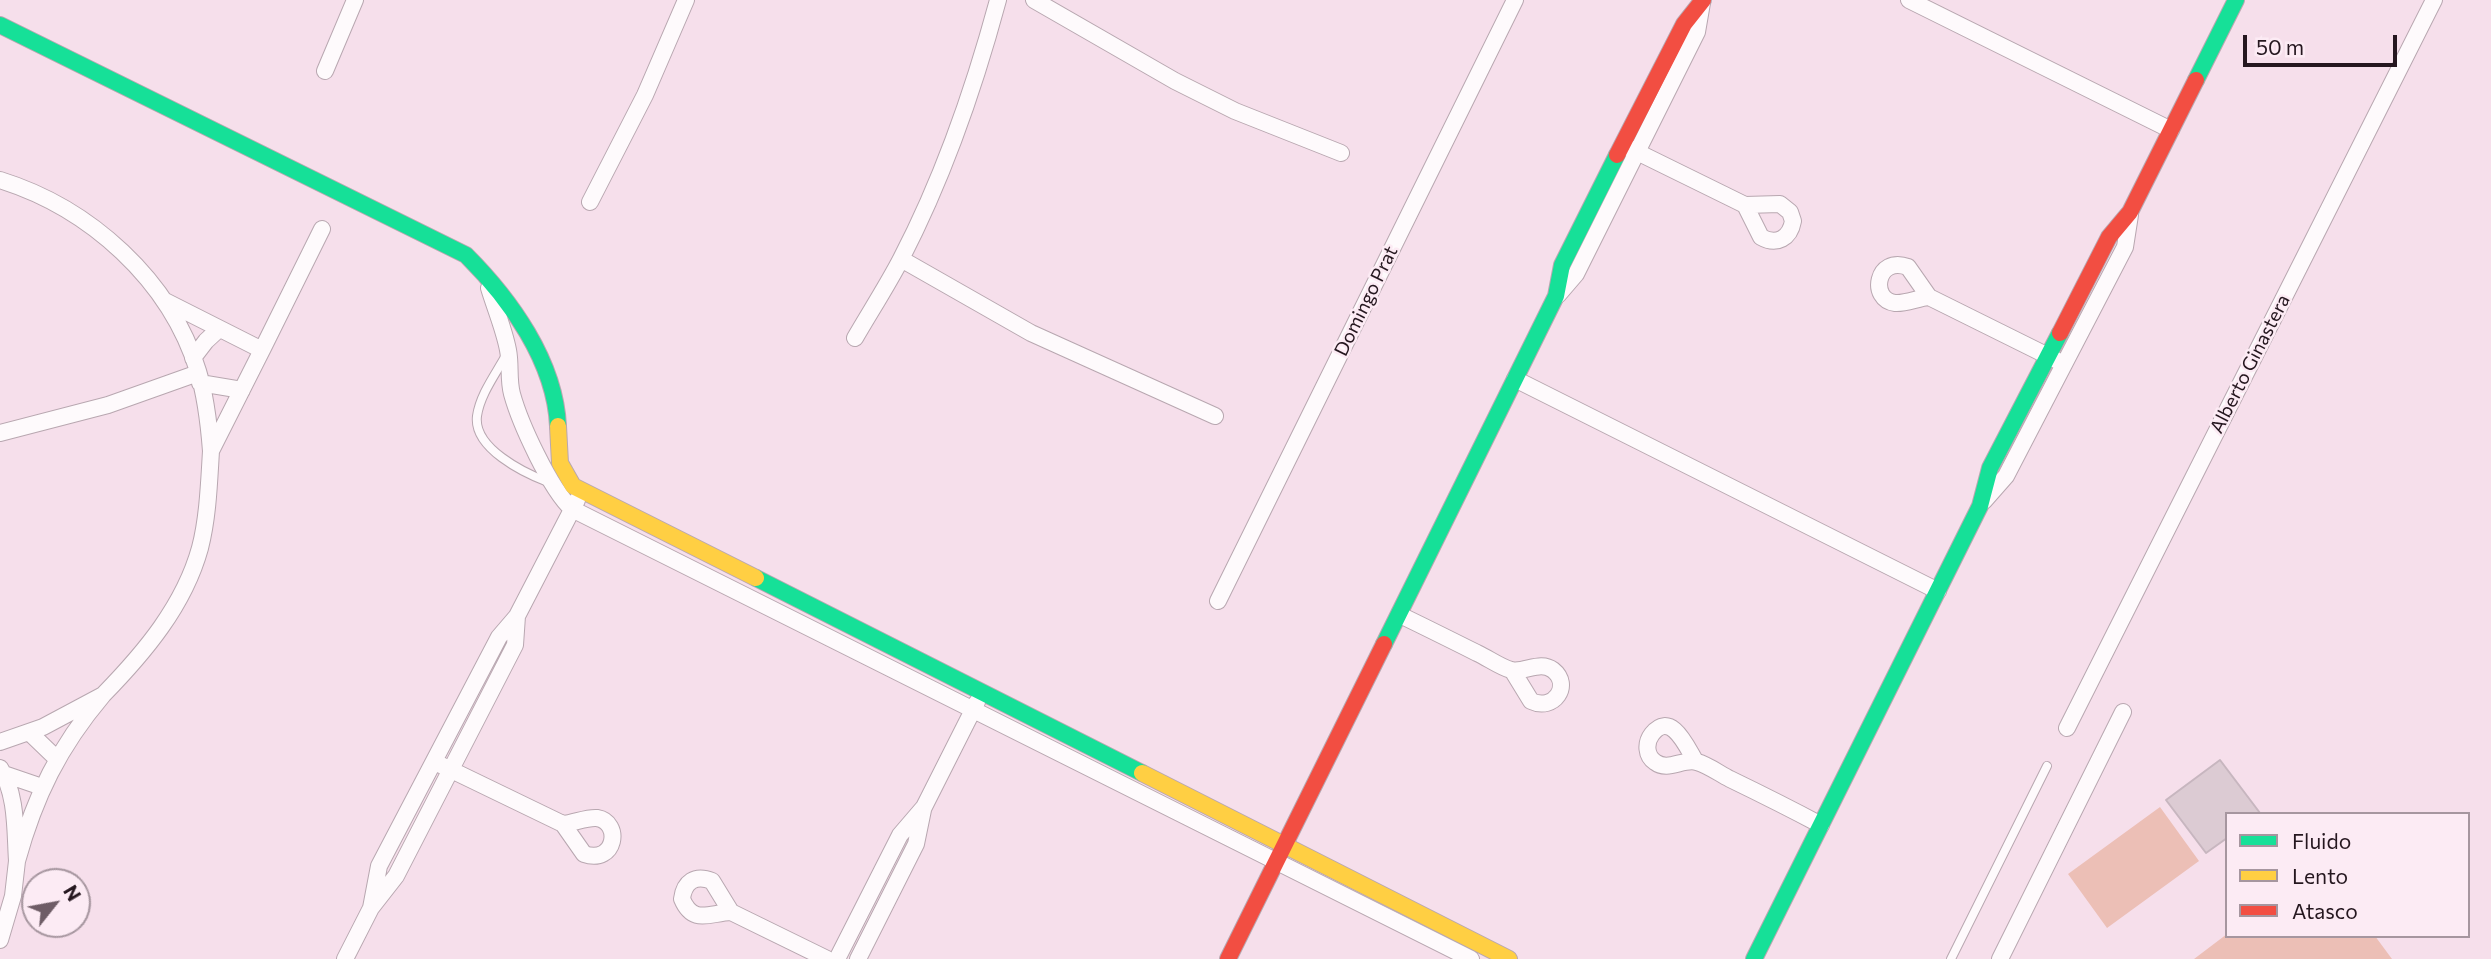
<!DOCTYPE html>
<style>
body{margin:0}
#map{position:relative;width:2491px;height:959px;overflow:hidden;background:#f6dfeb;font-family:Commissioner,sans-serif}
canvas{display:block}
.legend{position:absolute;left:2225px;top:812px;width:245px;height:126px;box-sizing:border-box;background:#fcebf4;border:2px solid #a6969f;margin:0;padding:9px 12px;list-style:none;font-size:21px;color:#25171f}
.legend li{display:flex;align-items:center;gap:14px;height:35px}
.legend b{width:35px;border:2px solid #a6969f}
.north{position:absolute;left:21px;top:868px;width:70px;height:70px;box-sizing:border-box;background:#fcebf4;border:2px solid #a6969f;border-radius:50%;rotate:59deg;font-size:19px;font-weight:700;line-height:28px;text-align:center;color:#25171f}
.north::after{content:'';display:block;margin:auto;width:24px;height:32px;background:#6e5d66;clip-path:polygon(50% 0,100% 100%,50% 72%,0 100%)}
.scale{position:absolute;left:2243px;top:35px;width:154px;height:32px;box-sizing:border-box;border:4px solid #25171f;border-top:0;padding-left:9px;font-size:21px;line-height:24px;white-space:nowrap;color:#25171f;-webkit-text-stroke:5px #fcebf4;paint-order:stroke}
</style>
<div id="map">
<canvas width="2491" height="959"></canvas>
<ul class="legend">
<li><b style="height:9px;background:#16e098"></b>Fluido</li>
<li><b style="height:9px;background:#ffcf43"></b>Lento</li>
<li><b style="height:9px;background:#f24e42"></b>Atasco</li>
</ul>
<div class="north">N</div>
<div class="scale">50 m</div>
</div>
<script>
const g = document.querySelector('canvas').getContext('2d');
g.lineJoin = 'round';
function paint(path, color) { g.fillStyle = color; g.fill(path, 'evenodd'); }
function trace(path, color, width, dash) { g.strokeStyle = color; g.lineWidth = width; g.lineCap = dash ? 'butt' : 'round'; g.setLineDash(dash || []); g.stroke(path); }
function write(font, color, halo, rows, align = 'center') {
  g.font = font + ' Commissioner,sans-serif'; g.lineWidth = 5; g.setLineDash([]); g.textBaseline = 'middle'; g.strokeStyle = halo; g.fillStyle = color; for (const [text, x, y, turn = 0] of rows) {
    g.save(); g.translate(x, y); g.rotate((+turn || 0) * Math.PI / 180); g.textAlign = isNaN(turn) ? turn : align; if (halo) g.strokeText(text, 0, 0); g.fillText(text, 0, 0); g.restore();
  }
}
paint(new Path2D(`
 M2160,807l39,54 -92,67 -39,-54z
 M2227,934v2h148l17,23h-198z`), '#ecbfb6');
const building = new Path2D(`
 M2220,760l40,53 -33,1v24l-21,15 -40,-53z`);
paint(building, '#dccbd3');
trace(building, '#c7b6bf', 2);
const lane = new Path2D(`
 M505,357c-10,18 -25,38 -28,59 -4,32 47,57 71,66
 M1951,959l96,-193`);
const street = new Path2D(`
 M1034,0l141,81 60,30 106,42
 M1909,0l262,130
 M325,71l30,-71
 M1629,148l116,57 35,-1 10,8 3,9c-3,17 -16,25 -32,16l-16,-32
 M0,180c90,28 170,100 198,191 8,26 11,54 13,80l51,-101 -97,-49
 M590,202l55,-107 41,-95
 M901,259l130,74 184,83
 M489,288c6,20 15,41 19,62 3,15 0,29 4,44 8,29 38,95 60,115l899,450
 M1558,295l18,-21 121,-242 5,-29
 M1929,297c-11,1 -24,7 -34,6 -26,-3 -19,-48 13,-36l21,30 127,63
 M855,338c15,-26 32,-52 46,-79 42,-81 73,-170 97,-259
 M262,350l60,-121
 M193,358l13,-17 13,-12
 M1515,379l423,212
 M200,383l42,7
 M0,433l108,-28 90,-32
 M1984,501l22,-25 119,-229 5,-32
 M1218,601l297,-601
 M1400,615c25,12 51,25 77,38 11,5 23,14 34,17 14,3 29,-10 42,0 19,15 1,42 -22,31l-19,-31
 M103,695c41,-42 81,-89 97,-147 8,-31 9,-65 11,-97
 M2067,728l367,-728
 M30,733l27,26
 M0,742l43,-15 60,-32c-44,52 -68,101 -86,166 -2,-30 0,-67 -17,-93
 M1696,762c-8,-12 -24,-53 -44,-28 -7,9 -6,22 3,28 13,10 28,-4 42,0 11,3 23,12 33,17 31,15 61,30 91,46
 M441,765l122,59 21,30c32,11 38,-32 13,-36 -10,-1 -23,5 -34,6
 M4,774l38,13
 M371,908l8,-42 120,-229 18,-21 60,-116
 M731,912c-22,1 -38,13 -49,-13 2,-17 13,-25 30,-18l19,31 96,47
 M0,940l13,-44 4,-35
 M345,959l26,-51 25,-32 119,-231 2,-29
 M837,959l63,-124 24,-28 53,-105
 M858,959l58,-115 7,-34
 M2000,959l123,-247`);
const fast = new Path2D(`
 M0,25l466,230c44,44 89,106 92,171
 M2196,80l40,-80
 M756,578l386,195
 M1384,644l172,-348 6,-31 55,-110
 M1754,959l226,-453 10,-38 70,-135`);
const slow = new Path2D(`
 M558,426l2,37 13,23 183,92
 M1142,773l367,186`);
const jam = new Path2D(`
 M1617,155l67,-131 19,-24
 M2060,333l49,-96 21,-25 66,-132
 M1228,959l156,-315`);
trace(lane, '#b8a7b0', 10);
trace(street, '#b8a7b0', 18);
trace(fast, '#b8a7b0', 18);
trace(slow, '#b8a7b0', 18);
trace(jam, '#b8a7b0', 18);
trace(lane, '#fefafc', 8);
trace(street, '#fefafc', 16);
trace(fast, '#16e098', 16);
trace(slow, '#ffcf43', 16);
trace(jam, '#f24e42', 16);
write('19px', '#25171f', '#fcebf4', [
 ["Domingo Prat",1366,301,-64],
 ["Alberto Ginastera",2250,364,-63]
]);
</script>
